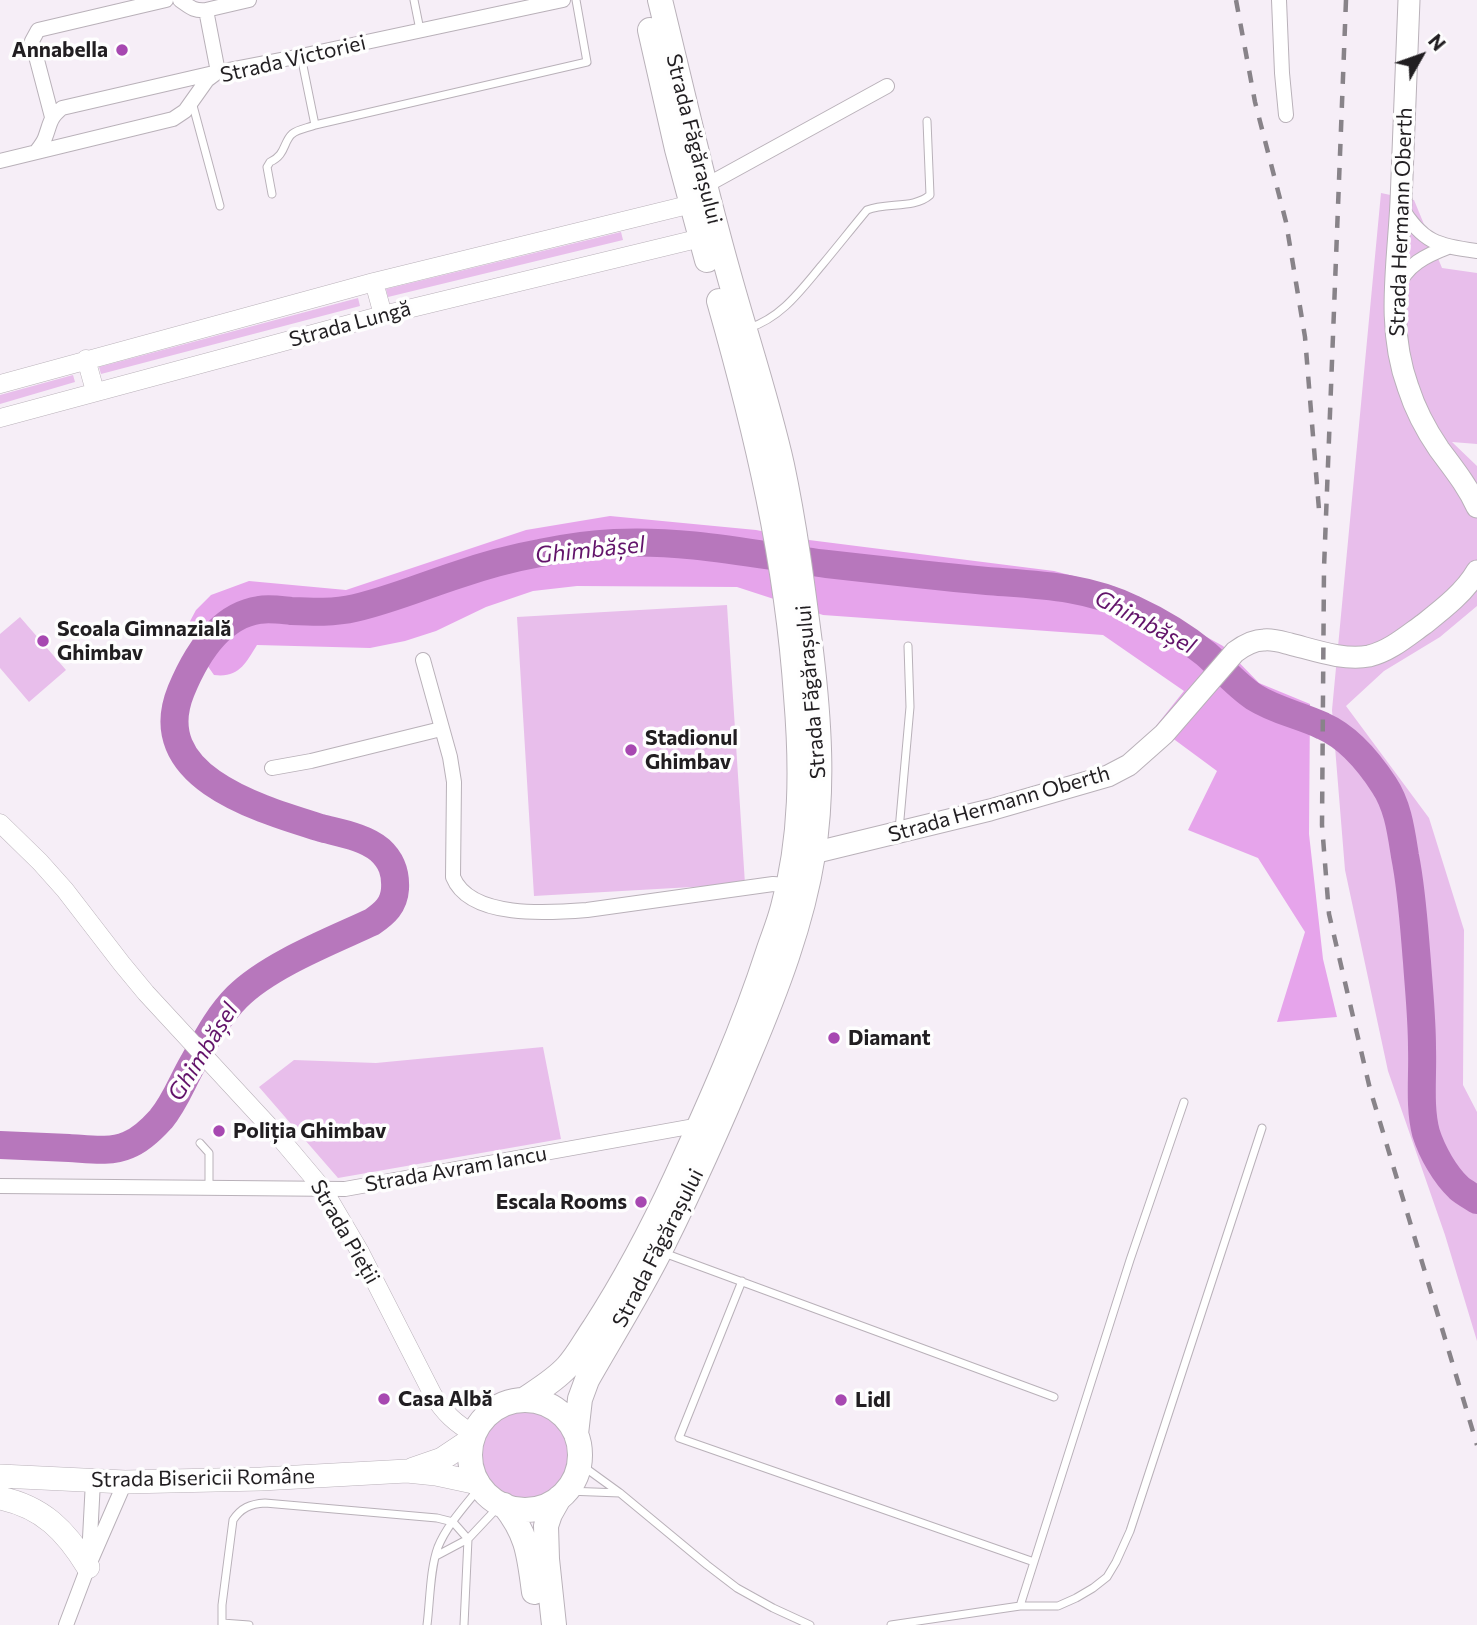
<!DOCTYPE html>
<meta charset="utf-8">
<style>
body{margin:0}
#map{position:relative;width:1477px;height:1625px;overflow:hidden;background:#f6eef7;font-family:Commissioner,sans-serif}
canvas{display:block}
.north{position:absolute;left:1386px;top:21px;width:70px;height:70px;-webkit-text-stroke:5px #fefefe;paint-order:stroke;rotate:50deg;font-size:19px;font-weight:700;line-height:28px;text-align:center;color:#211e21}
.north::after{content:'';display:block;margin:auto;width:24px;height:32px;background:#211e21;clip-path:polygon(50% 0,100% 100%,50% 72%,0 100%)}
</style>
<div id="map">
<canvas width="1477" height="1625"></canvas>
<div class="north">N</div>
</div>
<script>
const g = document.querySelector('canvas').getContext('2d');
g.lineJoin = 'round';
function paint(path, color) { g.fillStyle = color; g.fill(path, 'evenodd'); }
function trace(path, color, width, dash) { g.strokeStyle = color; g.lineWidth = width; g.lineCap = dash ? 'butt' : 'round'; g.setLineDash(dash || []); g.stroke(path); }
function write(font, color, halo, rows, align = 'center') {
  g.font = font + ' Commissioner,sans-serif'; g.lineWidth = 7; g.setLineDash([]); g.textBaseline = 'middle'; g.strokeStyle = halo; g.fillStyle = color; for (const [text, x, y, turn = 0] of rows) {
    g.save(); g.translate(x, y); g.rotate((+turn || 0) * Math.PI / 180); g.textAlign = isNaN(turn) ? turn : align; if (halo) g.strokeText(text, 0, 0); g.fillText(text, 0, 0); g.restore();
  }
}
paint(new Path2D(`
 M1381,193l33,7 28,68 35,5v171l-25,-2 25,24v140l-37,31 -56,34 -38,35 83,112 35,112 -1,155 14,27v229l-32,-106 -57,-164 -43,-201 -13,-160z
 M621,232l2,8 -235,57 -2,-8z
 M358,298l2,8 -259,68 -2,-7z
 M73,375l2,7 -75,22v-9z
 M727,605l18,279 -211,12 -17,-279z
 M20,617l46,53 -37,32 -29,-34v-34z
 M543,1047l18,92 -223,39 -79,-91 35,-27 82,3z
 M482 1455a44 44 0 1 1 88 0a44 44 0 1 1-88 0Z`), '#e8beeb');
paint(new Path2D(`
 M610,516l146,14 53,10 245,31 62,16 107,59 36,37 51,21 -1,130 14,125 14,58 -60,5 28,-90 -47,-74 -70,-28 29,-59 -61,-45 28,-35 -81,-56 -280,-20 -86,-28 -160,-1 -44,5 -47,16 -50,24 -31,10 -35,7 -113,-3c-12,19 -18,33 -43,30l-19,-27 -7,-23 8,-15 15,-15 38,-14 97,9 180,-60z`), '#e6a4eb');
trace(new Path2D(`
 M0,1145c23,1 46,2 69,3 19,1 41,5 59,-3 13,-5 24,-16 33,-26 14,-17 21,-37 32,-56 13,-23 25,-47 44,-66 32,-32 94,-56 135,-75 13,-9 22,-17 23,-33 1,-16 -3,-28 -15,-39 -15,-13 -40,-17 -59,-22 -61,-19 -175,-51 -140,-137 14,-34 38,-75 78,-81 10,-2 22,0 32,1 22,1 43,2 64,-3 35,-8 68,-22 102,-33 26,-9 55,-17 83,-22 24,-5 49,-9 74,-10 72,-4 143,12 213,21 53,6 107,12 160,17 51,4 100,5 146,28 26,12 51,27 73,45 16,14 30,31 48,43 22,14 46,18 69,29 25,11 46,36 61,59 14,21 17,46 21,71 7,35 9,71 12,106 2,29 5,57 5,86 1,28 -3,59 4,85 6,19 19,42 33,55 3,3 15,10 18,12`), '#b777bc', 28);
const service = new Path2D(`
 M414,0l6,30
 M301,56l14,69
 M192,102l28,104
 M272,194l-5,-27 3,-5c16,-7 13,-20 22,-28 6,-5 16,-6 23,-9l272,-63 -11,-62
 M749,328c33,-11 51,-37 73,-63 15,-18 30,-37 45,-55 20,-8 47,-1 63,-15l-3,-74
 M899,830l11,-123 -2,-61
 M200,1143l9,10v34
 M664,1253l390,144
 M742,1281l-63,157 355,124
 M580,1464l40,29 87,72 30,23 36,20 37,17
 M567,1491l53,2
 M436,1556l32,-17 32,-34
 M1020,1606l110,-346 54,-158
 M222,1623l27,2
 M222,1625v-20l11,-85c8,-12 17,-16 32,-17l172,15 16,4 15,17 -4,86
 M427,1625c3,-23 3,-57 11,-78 9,-22 27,-41 42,-60
 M891,1625l129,-19h38l18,-8 17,-10 14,-11 9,-15 14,-31 132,-403`);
const minor = new Path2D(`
 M180,0c10,7 13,11 26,10
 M1279,0l3,73 4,42
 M218,72l-12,-62 43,-10
 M52,117l-20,-76 6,-11 128,-30
 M36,152c3,-4 7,-9 9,-14 6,-16 4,-19 17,-30l156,-36 83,-16 262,-56
 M0,161l173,-42 12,-8 22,-31 8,-6
 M705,186l182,-100
 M1401,207c21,35 37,39 76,44
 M1397,289c8,-24 30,-34 51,-42
 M423,660l27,97 4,25 -1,95c17,42 96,36 134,33l186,-26 15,1
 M272,768l39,-7 130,-32
 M0,1186l345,3 355,-64
 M89,1557l4,-76
 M66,1625l22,-58 37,-85`);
const tertiary = new Path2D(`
 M374,282l9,33
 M86,359l9,32
 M0,384l374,-102 318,-78
 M0,418l383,-103 318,-77
 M0,823l40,39 25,28 57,74 24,29 134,145 43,51 37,63 73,143c11,18 23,29 41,39`);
const secondary = new Path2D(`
 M1409,0c-3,67 -5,135 -8,202 -3,63 -15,125 7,185 7,22 18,43 31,62 14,19 28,36 38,58
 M813,853l177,-43 118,-34 21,-11 35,-31 71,-82c8,-6 18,-12 29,-12 9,-1 18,2 26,4 24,6 54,17 79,12 21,-5 38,-20 55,-32 19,-15 41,-32 53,-53`);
const primary = new Path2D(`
 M413,1469l29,-10 30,-20
 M0,1476l125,6 136,-3 146,-8 29,3 42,9
 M0,1498c43,9 66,33 88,69`);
const trunk = new Path2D(`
 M650,30l27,119 30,111
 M525,1399c15,-10 30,-19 42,-32 11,-12 18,-26 27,-39 31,-48 58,-99 82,-151 34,-74 67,-148 92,-225 5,-15 11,-29 15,-45 19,-69 19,-140 13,-211 -9,-135 -40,-265 -77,-395
 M470 1455a55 55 0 1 1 110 0a55 55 0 1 1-110 0Z
 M576,1434l4,-35 7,-19c25,-44 52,-87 75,-133 31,-62 60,-127 87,-192 27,-64 53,-131 64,-200 11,-67 6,-137 -2,-204 -8,-62 -16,-125 -29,-186 -15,-67 -37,-131 -55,-197 -25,-89 -45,-178 -67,-268
 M504,1505c24,30 25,50 30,87
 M554,1625l-7,-66 -1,-33 4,-12 9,-16`);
trace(service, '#b9b1b9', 9);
trace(minor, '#b9b1b9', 16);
trace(tertiary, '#b9b1b9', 19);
trace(secondary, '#b9b1b9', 23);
trace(primary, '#b9b1b9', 24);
trace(trunk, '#b9b1b9', 26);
trace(service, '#fff', 7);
trace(minor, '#fff', 14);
trace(tertiary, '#fff', 18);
trace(secondary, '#fff', 21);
trace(primary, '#fff', 23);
trace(trunk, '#fff', 24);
trace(new Path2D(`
 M1236,0l19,102 31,120 19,115 14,173
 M1346,0l-22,568 -2,257 7,89 41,175 107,356`), '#888389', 4.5, [12, 12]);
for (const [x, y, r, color] of [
 [122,50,7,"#a748b1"],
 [43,641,7,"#a748b1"],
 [631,750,7,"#a748b1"],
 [834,1038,7,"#a748b1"],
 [219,1131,7,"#a748b1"],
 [641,1202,7,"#a748b1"],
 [384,1399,7,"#a748b1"],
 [841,1400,7,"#a748b1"]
]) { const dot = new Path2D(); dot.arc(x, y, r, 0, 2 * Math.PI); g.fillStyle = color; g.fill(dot); trace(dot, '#fefefe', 2.5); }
write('bold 21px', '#211e21', '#fefefe', [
 ["Annabella",108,50,"right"],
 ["Scoala Gimnazială",57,629],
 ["Ghimbav",57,653],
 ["Stadionul",645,738],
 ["Ghimbav",645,762],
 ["Diamant",848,1038],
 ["Poliția Ghimbav",233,1131],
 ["Escala Rooms",627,1202,"right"],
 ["Casa Albă",398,1399],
 ["Lidl",855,1400]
], 'left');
write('21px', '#211e21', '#fefefe', [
 ["Strada Victoriei",293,59,-13],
 ["Strada Făgărașului",694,139,76],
 ["Strada Hermann Oberth",1401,222,-88],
 ["Strada Lungă",350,324,-15],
 ["Strada Făgărașului",811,692,-95],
 ["Strada Hermann Oberth",999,804,-16],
 ["Strada Avram Iancu",456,1169,-10],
 ["Strada Pieții",345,1232,60],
 ["Strada Făgărașului",658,1248,-63],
 ["Strada Bisericii Române",203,1478,-1]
]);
write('italic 23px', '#62136a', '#fefefe', [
 ["Ghimbășel",590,550,-6],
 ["Ghimbășel",1145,622,28],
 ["Ghimbășel",203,1052,-58]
]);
</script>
